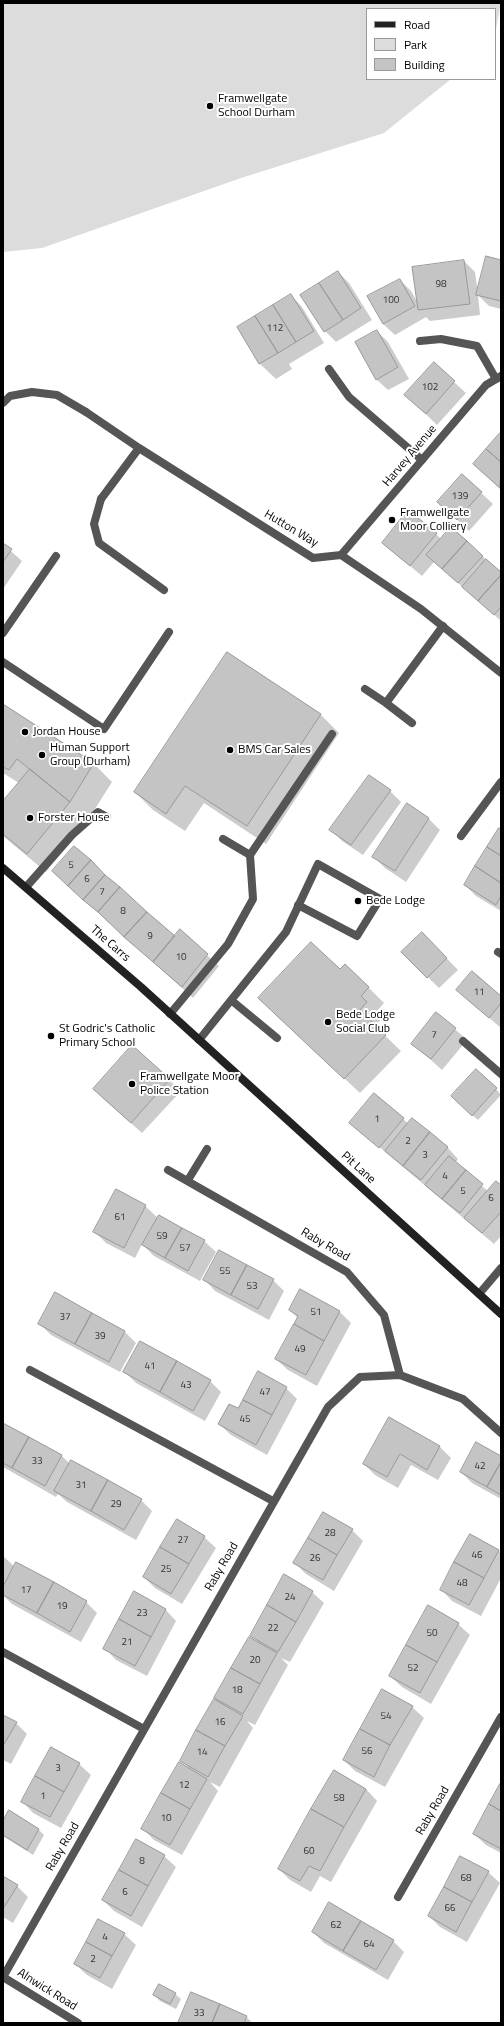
<!DOCTYPE html>
<style>
body{margin:0}
#map{position:relative;width:504px;height:2026px;overflow:hidden;background:#fff;font-family:"Titillium Web",sans-serif}
canvas{display:block}
.frame{position:absolute;inset:0;border:4px solid #000;pointer-events:none}
.legend{position:absolute;left:366px;top:8px;width:130px;height:72px;box-sizing:border-box;background:#fff;border:1px solid #999;margin:0;padding:5px 7px;list-style:none;font-size:12px;color:#000}
.legend li{display:flex;align-items:center;gap:8px;height:20px}
.legend b{width:20px;border:1px solid #999}
</style>
<div id="map">
<canvas width="504" height="2026"></canvas>
<div class="frame"></div>
<ul class="legend">
<li><b style="height:5px;background:#222"></b>Road</li>
<li><b style="height:11px;background:#dcdcdc"></b>Park</li>
<li><b style="height:11px;background:#c4c4c4"></b>Building</li>
</ul>
</div>
<script>
const g = document.querySelector('canvas').getContext('2d');
g.lineJoin = 'round';
function paint(path, color) { g.fillStyle = color; g.fill(path, 'evenodd'); }
function trace(path, color, width, dash) { g.strokeStyle = color; g.lineWidth = width; g.lineCap = dash ? 'butt' : 'round'; g.setLineDash(dash || []); g.stroke(path); }
function write(font, color, halo, rows, align = 'center') {
  g.font = font + ' "Titillium Web",sans-serif'; g.lineWidth = 4; g.setLineDash([]); g.textBaseline = 'middle'; g.strokeStyle = halo; g.fillStyle = color; for (const [text, x, y, turn = 0] of rows) {
    g.save(); g.translate(x, y); g.rotate((+turn || 0) * Math.PI / 180); g.textAlign = isNaN(turn) ? turn : align; if (halo) g.strokeText(text, 0, 0); g.fillText(text, 0, 0); g.restore();
  }
}
paint(new Path2D(`
 M3,3h498l-6,31v-25h-128v70h84l-67,54 -143,45 -199,70 -39,4z`), '#dcdcdc');
paint(new Path2D(`
 M464,261l11,11 3,22 23,-33v48l-12,-3 -11,-11 2,20 -50,6 -4,-4 -31,18 -12,-11 -14,-27 31,-17 11,11 7,12z
 M338,272l11,11 23,37 -36,22 -11,-11z
 M291,295l11,12 22,36 -35,21 3,5 -16,10 -16,-15 -21,-37z
 M377,331l11,11 21,37 -21,11 -12,-11z
 M434,364l32,29 -29,32 -31,-30z
 M501,435v55l-27,-26z
 M462,475l31,29 -24,27 -19,-18z
 M436,534l5,5 41,17 19,17 -1,47 -66,-58 -12,14 -39,-33z
 M3,544l19,17 -19,28z
 M227,653l94,62 18,18 -73,111 -62,-41 -19,28 -32,-21 -18,-18z
 M3,705l91,59 18,18 -24,38 -42,52 -43,-36v-33l16,-20 -16,-10z
 M390,791l11,11 -38,53 -21,-14 -11,-12z
 M407,805l22,14 11,11 -34,52 -21,-14 -11,-11z
 M501,826v85l-25,-15 -11,-11z
 M74,847l101,91 5,-7 39,35 -26,32 -129,-116z
 M422,933l36,37 -19,18 -37,-36z
 M340,970l28,17 16,16 -8,9 6,6 -7,8 26,25 -41,42 -85,-79z
 M457,990l44,7v31l-32,-27z
 M437,1013l30,27 -25,30 -29,-26z
 M132,1046l49,45 -39,42 -37,-33z
 M496,1089l5,6 -23,25 -20,-18z
 M403,1119l6,5 38,23 11,12 -3,4 34,29 12,-5v49l-7,8 -143,-121z
 M145,1206l13,12 1,-2 45,25 12,11 -16,29 -46,-25 -12,-12 -7,14 -29,-15 -12,-12z
 M204,1279l69,1 11,11 -15,29 -54,-29z
 M56,1294l69,38 11,11 -16,29 -69,-37 -12,-12z
 M290,1310l49,1 12,12 -34,63 -29,-16 -12,-11 22,-41z
 M125,1372l85,9 11,11 -16,29 -69,-38z
 M286,1388l11,11 -30,56 -36,-20 -12,-11z
 M390,1418l50,29 11,11 -13,22 -27,-15 -13,23 -23,-13 -11,-11z
 M3,1424l59,32 8,8 71,36 11,11 -16,29 -69,-38 -9,-8 -2,3 -53,-30z
 M501,1457v42l-29,-16 -11,-11z
 M352,1530l11,11 -29,50 -28,-17 -11,-11z
 M204,1537l12,11 -34,56 -27,-16 -11,-11z
 M498,1550l3,3v25l-20,38 -29,-15 -11,-12z
 M3,1556l12,11 71,35 11,11 -16,29 -69,-38 -9,-9z
 M312,1592l12,11 -34,59 -9,-4 7,7 -33,60 -8,-4 6,7 -33,59 -10,-5 8,9 -36,64 -28,-15 -12,-12 47,-60 -8,-8 40,-56 -6,-6 43,-56 -7,-6z
 M428,1607l30,17 12,11 -39,69 -29,-17 -12,-11z
 M165,1609l11,12 -29,55 -31,-16 -11,-12z
 M412,1707l12,11 -39,69 -30,-16 -11,-11z
 M3,1716l13,7 11,11 -16,30 -8,-4z
 M79,1764l12,11 -30,53 -28,-15 -11,-12z
 M501,1784v69l-15,-8 -12,-11z
 M366,1789l11,12 -46,81 -11,-6 -9,16 -21,-12 -11,-11z
 M9,1812l30,18 5,5 -11,20 -30,-19v-13z
 M164,1856l12,11 -34,60 -28,-16 -11,-11z
 M488,1872l12,11 -33,59 -27,-15 -11,-11z
 M3,1877l14,9 11,11 -15,26 -10,-6z
 M313,1932l80,9 11,11 -16,28 -64,-37z
 M124,1934l12,11 -24,44 -25,-14 -12,-11z
 M175,1994l6,5 -5,10 -16,-8 -6,-6z
 M246,2017l7,6h-74z`), '#0003');
const building = new Path2D(`
 M486,256l15,4v41l-25,-6z
 M464,260l6,44 -52,6 -6,-43z
 M338,271l23,37 -18,12 -24,-37z
 M400,279l15,27 -32,18 -16,-28z
 M319,283l24,37 -19,12 -24,-37z
 M291,294l23,37 -18,11 -23,-37z
 M273,305l23,37 -18,11 -23,-37z
 M255,316l23,37 -19,11 -22,-37z
 M377,330l21,37 -22,13 -21,-38z
 M434,362l21,19 -29,33 -22,-19z
 M500,433l1,1v28l-15,-13z
 M486,449l15,13 -1,26 -27,-24z
 M462,474l20,18 -25,28 -20,-18z
 M408,510l29,23 -27,33 -28,-23z
 M451,527l16,14 -25,28 -16,-14z
 M467,541l16,15 -25,27 -16,-14z
 M3,543l9,6 -9,13z
 M486,559l15,13v3l-23,26 -16,-14z
 M501,575v32l-7,8 -16,-14z
 M227,652l94,62 -74,112 -62,-40 -19,28 -32,-22z
 M3,704l91,59 -24,39 -53,-43 -8,11 -6,-3z
 M30,769l40,33 -43,52 -24,-20v-33z
 M369,775l22,15 -40,55 -22,-15z
 M407,803l22,15 -34,53 -23,-14z
 M499,828l2,1v27l-14,-9z
 M74,846l17,14 -23,26 -16,-15z
 M487,847l14,9v27l-26,-17z
 M91,860l14,15 -22,25 -15,-14z
 M475,866l26,17v13l-5,9 -32,-20z
 M105,875l15,12 -22,25 -15,-12z
 M120,887l27,25 -23,25 -26,-25z
 M147,912l28,24 -22,26 -29,-25z
 M180,929l28,25 -26,33 -29,-25z
 M422,932l25,26 -20,20 -26,-26z
 M311,942l29,27 5,-5 24,23 -8,9 6,6 -7,8 26,25 -42,44 -86,-81z
 M472,971l29,25v7l-12,15 -33,-28z
 M436,1012l20,16 -25,31 -20,-15z
 M132,1045l38,34 -39,44 -38,-34z
 M476,1069l21,19 -25,28 -21,-20z
 M374,1093l30,25 -25,30 -30,-25z
 M412,1118l18,14 -27,34 -18,-15z
 M430,1132l18,15 -27,33 -18,-14z
 M449,1156l17,14 -24,29 -17,-14z
 M466,1170l17,14 -23,29 -18,-14z
 M496,1181l5,4v27l-19,21 -18,-15z
 M116,1189l30,16 -22,43 -31,-16z
 M159,1215l23,13 -17,30 -23,-13z
 M182,1228l23,12 -17,31 -23,-13z
 M219,1250l28,15 -16,30 -28,-15z
 M247,1265l27,14 -16,30 -27,-14z
 M300,1289l40,22 -16,30 -30,-17 4,-8 -9,-6z
 M55,1292l37,21 -17,31 -37,-20z
 M92,1313l33,18 -16,31 -34,-18z
 M294,1324l30,17 -18,34 -31,-16z
 M140,1341l37,20 -17,31 -37,-20z
 M177,1361l34,19 -18,31 -33,-19z
 M258,1371l29,16 -15,28 -29,-15z
 M243,1400l29,15 -16,30 -38,-21 11,-20 9,4z
 M389,1417l51,29 -13,24 -27,-16 -13,23 -24,-13z
 M3,1423l26,14 -17,31 -9,-5z
 M29,1437l33,18 -17,31 -33,-18z
 M476,1442l25,14v6l-14,25 -27,-15z
 M71,1460l37,20 -17,31 -37,-20z
 M501,1462v33l-14,-8z
 M108,1480l34,19 -18,31 -33,-19z
 M323,1512l30,17 -16,26 -29,-17z
 M177,1519l28,17 -16,28 -29,-17z
 M470,1534l29,16 -15,28 -30,-16z
 M308,1538l29,17 -14,25 -30,-17z
 M160,1547l29,17 -18,30 -28,-17z
 M16,1562l38,20 -17,31 -34,-18v-8z
 M454,1562l30,16 -15,27 -29,-15z
 M284,1574l29,17 -17,31 -29,-17z
 M54,1582l33,19 -17,31 -33,-19z
 M134,1591l32,18 -15,28 -32,-18z
 M267,1605l29,17 -18,30 -28,-16z
 M428,1605l31,18 -22,39 -31,-17z
 M119,1619l32,18 -16,29 -32,-17z
 M249,1637l28,16 -17,31 -29,-16z
 M406,1645l31,17 -17,31 -31,-17z
 M231,1668l29,16 -17,30 -29,-16z
 M382,1689l31,17 -23,39 -30,-16z
 M214,1699l29,17 -18,30 -29,-16z
 M3,1715l14,7 -14,24z
 M360,1729l30,16 -16,32 -31,-17z
 M196,1730l29,16 -17,31 -28,-16z
 M51,1747l29,16 -16,29 -29,-16z
 M179,1762l28,17 -17,30 -29,-16z
 M334,1770l32,19 -22,38 -33,-18z
 M35,1776l29,16 -14,25 -29,-15z
 M501,1782v29l-12,-7z
 M161,1793l29,16 -20,36 -29,-16z
 M489,1804l12,7v38l-28,-15z
 M311,1809l33,18 -24,44 -11,-5 -9,15 -22,-12z
 M9,1810l30,19 -12,21 -24,-15v-14z
 M136,1839l29,16 -17,31 -29,-16z
 M460,1856l29,15 -17,31 -28,-15z
 M119,1870l29,16 -17,30 -29,-16z
 M3,1876l15,9 -15,24z
 M444,1887l28,15 -16,30 -28,-16z
 M329,1902l32,19 -18,30 -31,-19z
 M98,1919l27,14 -13,23 -26,-14z
 M361,1921l33,19 -18,30 -33,-19z
 M86,1942l26,14 -12,22 -26,-14z
 M159,1984l17,9 -6,11 -17,-9z
 M191,1992l29,12 -8,19h-34z
 M220,2004l27,12 -3,7h-32z`);
paint(building, '#c4c4c4');
trace(building, '#999', 1);
trace(new Path2D(`
 M420,341l21,-2 36,7 19,33
 M329,369l20,28 73,63
 M3,403l7,-7 22,-4 25,3 29,17
 M101,499l-7,25 5,19 65,47
 M3,633l53,-77
 M3,662l101,67 65,-97
 M365,689l21,14
 M412,723l-26,-20 57,-77
 M461,836l40,-54
 M250,855l82,-121
 M27,886l45,-51 26,-23 9,5
 M498,952l3,2
 M231,1000l46,38
 M170,1014l58,-70 25,-45 -3,-44 -27,-16
 M199,1040l87,-108 32,-68 62,35 -23,37 -59,-31
 M463,1041l38,33`), '#555', 8);
trace(new Path2D(`
 M86,412l53,36 174,110 28,-3 80,54 80,64
 M101,499l38,-51
 M341,555l145,-170 15,-9
 M168,1170l179,102 37,43 16,60
 M188,1180l19,-31
 M479,1294l22,-26
 M30,1370l243,131
 M3,1652l141,77
 M398,1897l103,-180
 M3,1977l325,-570 32,-30 40,-2 63,24 38,34
 M3,1977l75,46`), '#555', 8);
trace(new Path2D(`
 M3,868l138,119 360,327`), '#222', 8);
for (const [x, y, r, color] of [
 [210,106,4,"#000"],
 [392,520,4,"#000"],
 [25,732,4,"#000"],
 [230,750,4,"#000"],
 [42,755,4,"#000"],
 [30,818,4,"#000"],
 [358,901,4,"#000"],
 [328,1022,4,"#000"],
 [51,1036,4,"#000"],
 [132,1084,4,"#000"]
]) { const dot = new Path2D(); dot.arc(x, y, r, 0, 2 * Math.PI); g.fillStyle = color; g.fill(dot); trace(dot, '#fff', 1.5); }
write('10px', '#313131', null, [
 ["98",441,285],
 ["100",391,301],
 ["112",275,329],
 ["102",430,388],
 ["139",460,497],
 ["5",71,866],
 ["6",87,880],
 ["7",102,893],
 ["8",123,912],
 ["9",150,937],
 ["10",181,958],
 ["11",479,993],
 ["7",434,1036],
 ["1",377,1120],
 ["2",408,1142],
 ["3",425,1156],
 ["4",445,1177],
 ["5",463,1192],
 ["6",491,1199],
 ["61",120,1218],
 ["59",162,1237],
 ["57",185,1249],
 ["55",225,1272],
 ["53",252,1287],
 ["51",316,1313],
 ["37",65,1318],
 ["39",100,1337],
 ["49",300,1350],
 ["41",150,1367],
 ["43",186,1386],
 ["47",265,1393],
 ["45",245,1420],
 ["33",37,1462],
 ["42",480,1467],
 ["31",81,1486],
 ["29",116,1505],
 ["28",330,1534],
 ["27",183,1541],
 ["46",477,1556],
 ["26",315,1559],
 ["25",166,1570],
 ["48",462,1584],
 ["17",26,1591],
 ["24",290,1598],
 ["19",62,1607],
 ["23",142,1614],
 ["22",273,1629],
 ["50",432,1634],
 ["21",127,1643],
 ["20",255,1661],
 ["52",413,1669],
 ["18",237,1691],
 ["54",386,1717],
 ["16",220,1723],
 ["56",367,1752],
 ["14",202,1753],
 ["3",58,1769],
 ["12",184,1786],
 ["1",43,1797],
 ["58",339,1799],
 ["10",166,1819],
 ["60",309,1852],
 ["8",142,1862],
 ["68",466,1879],
 ["6",125,1893],
 ["66",450,1909],
 ["62",336,1926],
 ["4",105,1938],
 ["64",369,1945],
 ["2",93,1960],
 ["33",199,2014]
]);
write('12px', '#000', '#fff', [
 ["Framwellgate",218,99],
 ["School Durham",218,113],
 ["Framwellgate",400,513],
 ["Moor Colliery",400,527],
 ["Jordan House",33,732],
 ["Human Support",50,748],
 ["Group (Durham)",50,762],
 ["BMS Car Sales",238,750],
 ["Forster House",38,818],
 ["Bede Lodge",366,901],
 ["Bede Lodge",336,1015],
 ["Social Club",336,1029],
 ["St Godric's Catholic",59,1029],
 ["Primary School",59,1043],
 ["Framwellgate Moor",140,1077],
 ["Police Station",140,1091]
], 'left');
write('12px', '#000', '#fff', [
 ["Harvey Avenue",410,456,-50],
 ["Hutton Way",291,529,31],
 ["The Carrs",110,944,41],
 ["Pit Lane",358,1168,42],
 ["Raby Road",325,1245,30],
 ["Raby Road",222,1567,-60],
 ["Raby Road",433,1811,-60],
 ["Raby Road",63,1847,-60],
 ["Alnwick Road",47,1990,32]
]);
</script>
